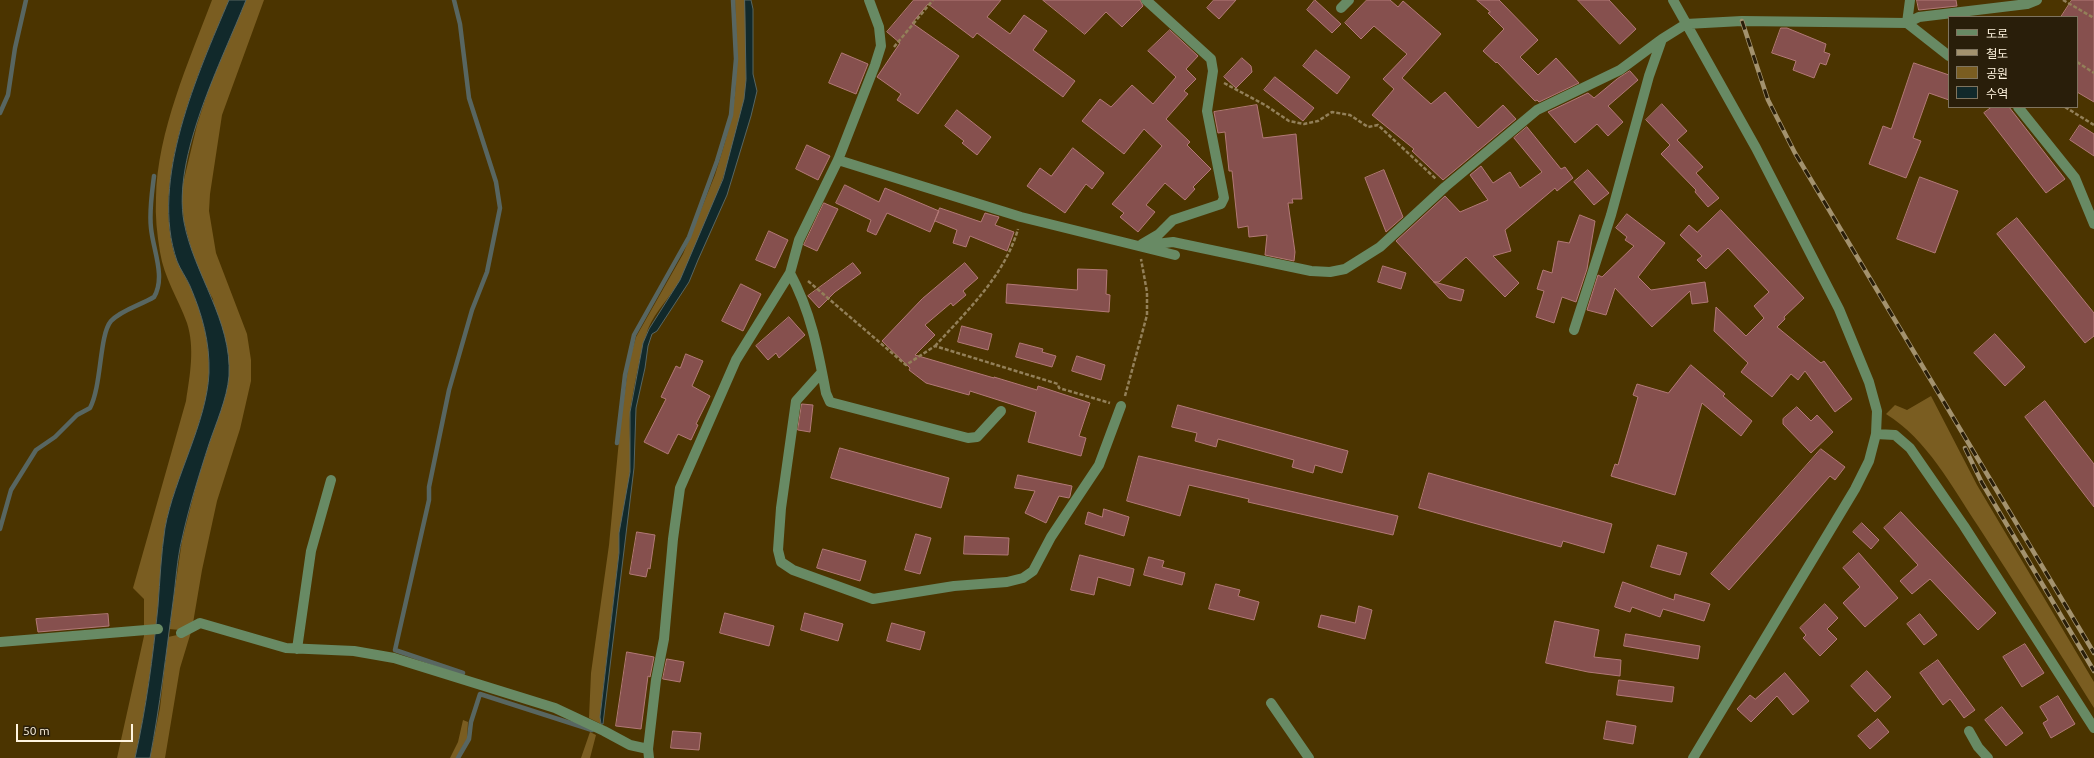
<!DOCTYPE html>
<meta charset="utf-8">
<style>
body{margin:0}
#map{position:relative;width:2094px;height:758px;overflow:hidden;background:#4b3400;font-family:Ubuntu,"Noto Sans KR",sans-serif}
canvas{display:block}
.legend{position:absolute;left:1948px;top:16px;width:130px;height:92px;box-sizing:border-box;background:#291e0a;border:1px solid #7f745f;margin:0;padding:5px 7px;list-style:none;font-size:12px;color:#fff4df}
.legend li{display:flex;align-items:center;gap:8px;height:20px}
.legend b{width:20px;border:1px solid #7f745f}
.scale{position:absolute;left:16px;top:724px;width:117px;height:18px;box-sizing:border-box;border:2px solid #fff4df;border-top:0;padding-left:5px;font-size:12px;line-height:14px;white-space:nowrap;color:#fff4df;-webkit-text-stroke:3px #291e0a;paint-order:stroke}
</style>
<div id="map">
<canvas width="2094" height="758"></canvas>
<ul class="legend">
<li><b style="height:5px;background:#688a64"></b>도로</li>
<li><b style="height:5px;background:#a3926e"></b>철도</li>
<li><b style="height:11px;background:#7a5d21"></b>공원</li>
<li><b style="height:11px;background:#11292b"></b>수역</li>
</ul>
<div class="scale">50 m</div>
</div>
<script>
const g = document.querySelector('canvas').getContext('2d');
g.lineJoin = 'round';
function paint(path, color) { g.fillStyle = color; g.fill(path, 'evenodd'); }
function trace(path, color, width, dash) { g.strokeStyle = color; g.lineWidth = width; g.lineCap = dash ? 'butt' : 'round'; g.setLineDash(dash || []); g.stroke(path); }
paint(new Path2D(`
 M212,0h17c-31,73 -80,181 -52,261 3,8 9,16 13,25 12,28 20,56 19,87 -2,49 -35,106 -44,155 -4,26 -5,52 -7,78 -5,51 -12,103 -23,152h-18l27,-122v-37l-11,-11 53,-187c4,-26 9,-53 1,-78 -9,-25 -23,-45 -27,-71 -3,-18 -5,-36 -4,-54 1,-66 33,-137 56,-198z
 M246,0h18l-42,115 -12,79 -1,17 7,42 31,81 4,26v21l-11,48 -23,72 -15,69 -9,53 -13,7 -11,-1 13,-88 17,-67 24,-72 -10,-103 -12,-22 -10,-29 -7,-26 -3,-30 16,-67 13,-40z
 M735,0h10c2,28 4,72 -1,100 -12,62 -36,122 -63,178 -9,18 -26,33 -33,51 -7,21 -15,61 -18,83 -2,20 2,40 0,60 -3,28 -11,53 -11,81l-19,164 1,7 -12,-6 2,-45 18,-128 12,-126 8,-58 7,-24 47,-83 7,-17 25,-62 10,-33 7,-27 3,-22 2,-34z
 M1931,396l46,89 117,197v26c-38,-61 -77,-122 -116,-182 -26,-39 -51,-87 -92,-112l9,-9 12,5z
 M191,632l-11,36 -15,90h-15l10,-50 8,-71z
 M463,720l5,2 -1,17 -11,19h-6l8,-16z
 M590,732l6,3 -6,23h-9z`), '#7a5d21');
const water = new Path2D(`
 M229,0h17c-24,61 -74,156 -62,222 10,53 48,98 45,154 -2,23 -13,47 -20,68 -10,31 -20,63 -27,95 -5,20 -6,42 -9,63 -7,52 -13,104 -23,156h-15c11,-49 18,-101 23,-152 2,-26 3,-52 7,-78 9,-50 42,-106 44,-155 1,-31 -7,-59 -19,-87 -4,-9 -10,-17 -13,-25 -28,-80 21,-188 52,-261z
 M745,0h6l2,9v65l4,17 -6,25 -24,79 -29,65 -9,22 -32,49 -5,3 -4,12 -3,22 -9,40 -2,60 -31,256h-2l-1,-7 19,-164v-20l11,-61v-60l13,-69 6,-14 31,-49 43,-101 21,-80 2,-19z`);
paint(water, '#11292b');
trace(water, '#586661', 1);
trace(new Path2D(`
 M454,0l6,24 9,74 27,84 4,26 -13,64 -15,38 -23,80 -20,97v13l-34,150 68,23
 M0,113l8,-18 7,-47 11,-48
 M617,443l8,-68 9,-40 55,-98 28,-76 14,-46 5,-56 -3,-59
 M0,529l11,-39 25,-40 19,-13 22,-22 13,-7c12,-23 9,-73 21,-87 10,-11 30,-16 43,-24 12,-20 -1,-47 -3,-69 -2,-17 1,-35 3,-52
 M458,758l11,-19 2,-17 9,-28 112,36`), '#586661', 4.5);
const building = new Path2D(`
 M914,0h87l-14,17 23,17 14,-19 23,16 -14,19 42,31 -12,16 -86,-64 -4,5 -45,-34 -16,19 47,33 -41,58 -21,-14 4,-6 -24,-17 23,-34 -13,-11z
 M1043,0h97l3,6 -21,21 -16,-15 -21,22z
 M1214,0h22l-17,19 -12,-11z
 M1315,0l26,24 -9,9 -25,-23z
 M1367,0h23l8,7 5,-6 38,33 -39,44 29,26 14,-12 33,36 25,-23 13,14 -73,61 -31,-29 2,-2 -42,-34 22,-26 -11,-10 24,-25 -33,-28 -13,13 -16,-16z
 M1477,0h22l39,40 -18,17 18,18 18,-17 23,25 -40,19 -2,-2 -2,1 -38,-39 -1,1 -13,-12 21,-22 -16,-16 2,-1z
 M1578,0h31l27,29 -16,15z
 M1917,0h39l1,6 -38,4z
 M2072,0h22v102l-17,-10v-75h-16z
 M1781,28h6l39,16 -2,8 6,2 -4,11 -6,-2 -6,15 -21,-8 3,-9 -24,-8z
 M1170,30l28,26 -12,13 10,10 -12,12 4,3 -22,25 24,23 -3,3 24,24 -18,18 2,2 -10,11 -20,-17 -19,22 9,7 -17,20 -18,-15 4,-4 -12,-9 50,-58 -18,-17 -20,25 -42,-33 18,-22 11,8 21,-22 21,19 23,-27 -28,-26z
 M1316,50l34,27 -13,17 -34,-28z
 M842,53l26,11 -12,30 -27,-11z
 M1242,58l9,8 1,6 -16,16 -12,-11z
 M1914,63l35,12v25l-20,-7 -16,45 8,3 -15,37 -37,-14 14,-38 8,3z
 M1630,71l8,9 -30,26 15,16 -15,14 -11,-12 -22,19 -27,-31 40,-19 6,5 23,-19z
 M1275,77l39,31 -11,13 -39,-31z
 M1662,104l25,27 -10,9 26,27 -7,6 23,25 -11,9 -13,-15 1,-2 -35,-36 9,-9 -24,-25z
 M1257,105l6,33 33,-4 6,65h-10l1,4h-5l7,49 -1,9 -29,-6 2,-20 -18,2 -1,-11 -10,2 -6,-57h-3l-4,-39 -7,1 -4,-21z
 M1992,107h17l56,72 -19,14 -62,-80z
 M957,110l34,27 -14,18 -15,-12 2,-2 -19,-15z
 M2080,125l14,9v22l-24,-16z
 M1527,127l34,42 4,-2 8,11 -16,13 -2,-3 -50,42 6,21 -18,5 26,27 -14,14 -39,-40 -27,25h-5l-38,-41 49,-45 15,16 28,-12 -18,-25 11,-9 12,17 17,-11 10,16 22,-16 -28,-34z
 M807,145l23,11 -12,24 -22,-11z
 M1073,148l31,25 -12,16 -6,-5 -21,29 -38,-27 13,-18 11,8z
 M1384,170l19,47 -17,15 -21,-54z
 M1588,170l21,23 -15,12 -20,-23z
 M1920,177l38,14 -23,62 -38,-14z
 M845,185l34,17 6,-14 54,23 -9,21 -43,-19 -11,22 -9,-4 4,-11 -35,-17z
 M824,203l14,6 -21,42 -13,-6z
 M940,208l41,14 4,-9 14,4 -4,8 19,7 -7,19 -37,-15 -4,11 -13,-4 4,-13 -22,-9z
 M1721,210l83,88 -20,19 1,2 -8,8 44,36 3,-2 28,38 -17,13 -30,-41 -7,9 -7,-6 -19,23 -31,-25 7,-9 -34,-32 2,-24 30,29 18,-18 -10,-12 15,-14 -41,-44 -22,21 -9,-9 5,-4 -22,-21 9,-10 8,7z
 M1627,214l38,29 -27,34 13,13 54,-8 3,20 -16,2 -2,-13 -38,36 -37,-39 -9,27 -19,-5 11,-35 4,2 32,-31 -9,-6 2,-3 -11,-9z
 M1580,215l15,6 -8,48 -11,33 -14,-5 -8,26 -18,-6 8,-26 -7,-2 6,-19 9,3 6,-32 11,2z
 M2017,218l77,95v23l-9,7 -88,-109z
 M769,231l19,9 -13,28 -19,-8z
 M853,263l8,10 -26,19 -16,16 -11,-12z
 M965,263l13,15 -15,13 3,4 -13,11 -2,-3 -26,22 10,10 -20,20 79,23v-1l43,13 1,-4 52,17 -11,33 7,2 -5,18 -53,-14 8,-30 -66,-21 -1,4 -43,-12 -17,-13 1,-2 -28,-27 40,-42z
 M1383,266l23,7 -5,16 -23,-7z
 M1078,269l29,1 -1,24 4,1 -1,17 -103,-9 1,-19 70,6z
 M1434,282l30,8 -3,11 -12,-3z
 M741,284l20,10 -18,37 -21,-10z
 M789,317l16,18 -26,23 -3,-5 -8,7 -12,-14z
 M962,326l30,8 -4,16 -30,-8z
 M1995,334l30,33 -20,19 -31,-33z
 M1020,343l23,6 -1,3 14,4 -4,11 -36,-10z
 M686,354l17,7 -11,25 18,10 -14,28 2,1 -7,15 -13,-6 -10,20 -24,-12 22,-43 -5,-2 15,-31 4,2z
 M1077,356l28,9 -4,15 -29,-9z
 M1691,365l34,29 -2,2 29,25 -11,15 -39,-33 -27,92 -64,-19 4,-12 3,1 20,-68 -5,-2 4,-11 31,9z
 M2045,401l49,63v43l-69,-90z
 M802,404l11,1 -3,27 -12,-2z
 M1178,405l170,46 -6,22 -27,-8 -2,8 -21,-6 2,-7 -76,-21 -2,8 -21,-6 2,-8 -25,-6z
 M1797,407l14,14 6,-6 16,17 -22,21 -28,-29v-5z
 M840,448l109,30 -8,30 -110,-30z
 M1821,449l24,18 -10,13 -5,-4 -101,114 -18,-16z
 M1139,456l259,60 -5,19 -145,-33 1,-3 -60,-14 -9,31 -53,-15z
 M1429,473l183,51 -8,29 -41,-12 -2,6 -142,-39z
 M1018,475l54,11 -2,10 -1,2 -10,-2 -13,27 -21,-10 10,-22 -20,-3z
 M1104,509l25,8 -5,19 -39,-12 3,-12 14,5z
 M1901,512l95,101 -18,17 -48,-51 -18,15 -12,-13 18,-16 -34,-37z
 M1862,523l17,17 -8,9 -18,-17z
 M637,532l18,3 -5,34 -2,-1 -2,9 -16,-3z
 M916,534l15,4 -11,36 -15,-4z
 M965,536l44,2 -1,17 -44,-1z
 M1658,545l29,8 -7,22 -29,-8z
 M823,549l43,12 -6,20 -43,-13z
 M1859,553l39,45 -33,29 -22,-24 17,-16 -17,-19z
 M1080,555l54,14 -4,17 -32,-9 -4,18 -23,-5z
 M1149,557l15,4 -2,6 23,6 -3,12 -38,-10z
 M1623,582l51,18 1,-6 35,10 -6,17 -41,-12 -3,8 -28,-10 -2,5 -15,-5z
 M1216,584l24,6 -2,6 21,6 -5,18 -45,-11z
 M1825,604l13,14 -11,11 10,10 -17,17 -17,-18 3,-3 -6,-7z
 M1359,606l13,4 -7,29 -47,-12 3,-12 34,8z
 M725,613l49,13 -5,20 -49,-13z
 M805,613l38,11 -5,17 -37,-11z
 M108,614l1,12 -71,6 -2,-13z
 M1920,614l17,21 -13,10 -17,-21z
 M1555,621l44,9 -5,27 27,3 -1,16 -32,-4 -42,-9z
 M892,623l33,9 -5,18 -33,-9z
 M1626,634l74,12 -2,13 -74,-13z
 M2025,644l19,29 -22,14 -19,-30z
 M627,652l27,5 -4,20 -2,-1 -7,53 -25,-3z
 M667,659l17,3 -4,20 -17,-3z
 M1938,660l37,50 -11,8 -14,-19 -7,6 -23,-32z
 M1867,671l24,26 -16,15 -24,-26z
 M1785,673l24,28 -16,14 -16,-19 -26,26 -14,-13 13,-14 5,4z
 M1619,680l55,7 -2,15 -55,-7z
 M2058,696l17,28 -24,14 -8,-15 5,-3 -8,-13z
 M2002,707l21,26 -17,13 -21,-26z
 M1878,719l11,13 -19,17 -12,-13z
 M1607,721l29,5 -3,18 -29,-5z
 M673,731l28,2 -2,17 -28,-2z`);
paint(building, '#86504e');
trace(building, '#b27976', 1);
trace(new Path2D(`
 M2063,0l31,18
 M894,47l39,-47
 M2077,62l17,11
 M1224,83l41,22 24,16 15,3 14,-3 14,-9 18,3 18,12 10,-2 58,54
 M2065,107l29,18
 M808,281l98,84 29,-19 123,38 1,4 51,15
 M935,346c32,-35 70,-71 83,-117
 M1125,396l22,-81v-23l-6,-33`), '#938059', 2.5, [4, 2]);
trace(new Path2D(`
 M1673,0l83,148 83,161 30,73 8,29 -1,23 -7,27 -14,28 -162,269
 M1341,8l8,-8
 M1907,23l12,-6 108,-13 10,-4
 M1907,23l3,-23
 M2018,107l57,71 19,46
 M838,160l183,57 154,38
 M1142,244l17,-10 14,-14 48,-16 3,-6 -17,-87 6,-40 -2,-12 -65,-59
 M1139,246l34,-4 138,29 19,1 15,-3 35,-22 65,-60 92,-77 83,-40 42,-31
 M790,273c21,39 28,77 36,120l4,9 138,36 9,-1 24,-26
 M1574,330l37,-115 38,-139 13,-37 24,-15 56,-3 165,2 42,33
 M822,372l-26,29 -15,107 -3,42 3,12 12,8 80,29 81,-13 53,-4 16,-4 10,-7 18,-34 48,-72 22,-59
 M1876,434l19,1 15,13 54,78 130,202
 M181,633l19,-10 86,25 68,3 40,7 161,50 49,23 26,14 18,4
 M0,642l158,-13
 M297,649l14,-98 20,-71
 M1271,703l38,55
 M1969,731l9,16 10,11
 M649,758l-1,-9 8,-69 8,-41 9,-100 7,-51 56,-128 54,-87 9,-33 39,-80 37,-95 6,-19 -2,-19 -10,-27`), '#688a64', 10);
const rail = new Path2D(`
 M1742,21l26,79 27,53 299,500
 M1965,448l17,35 112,188`);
trace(rail, '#a3926e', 4.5);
trace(rail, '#291e0a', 3, [9]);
</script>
